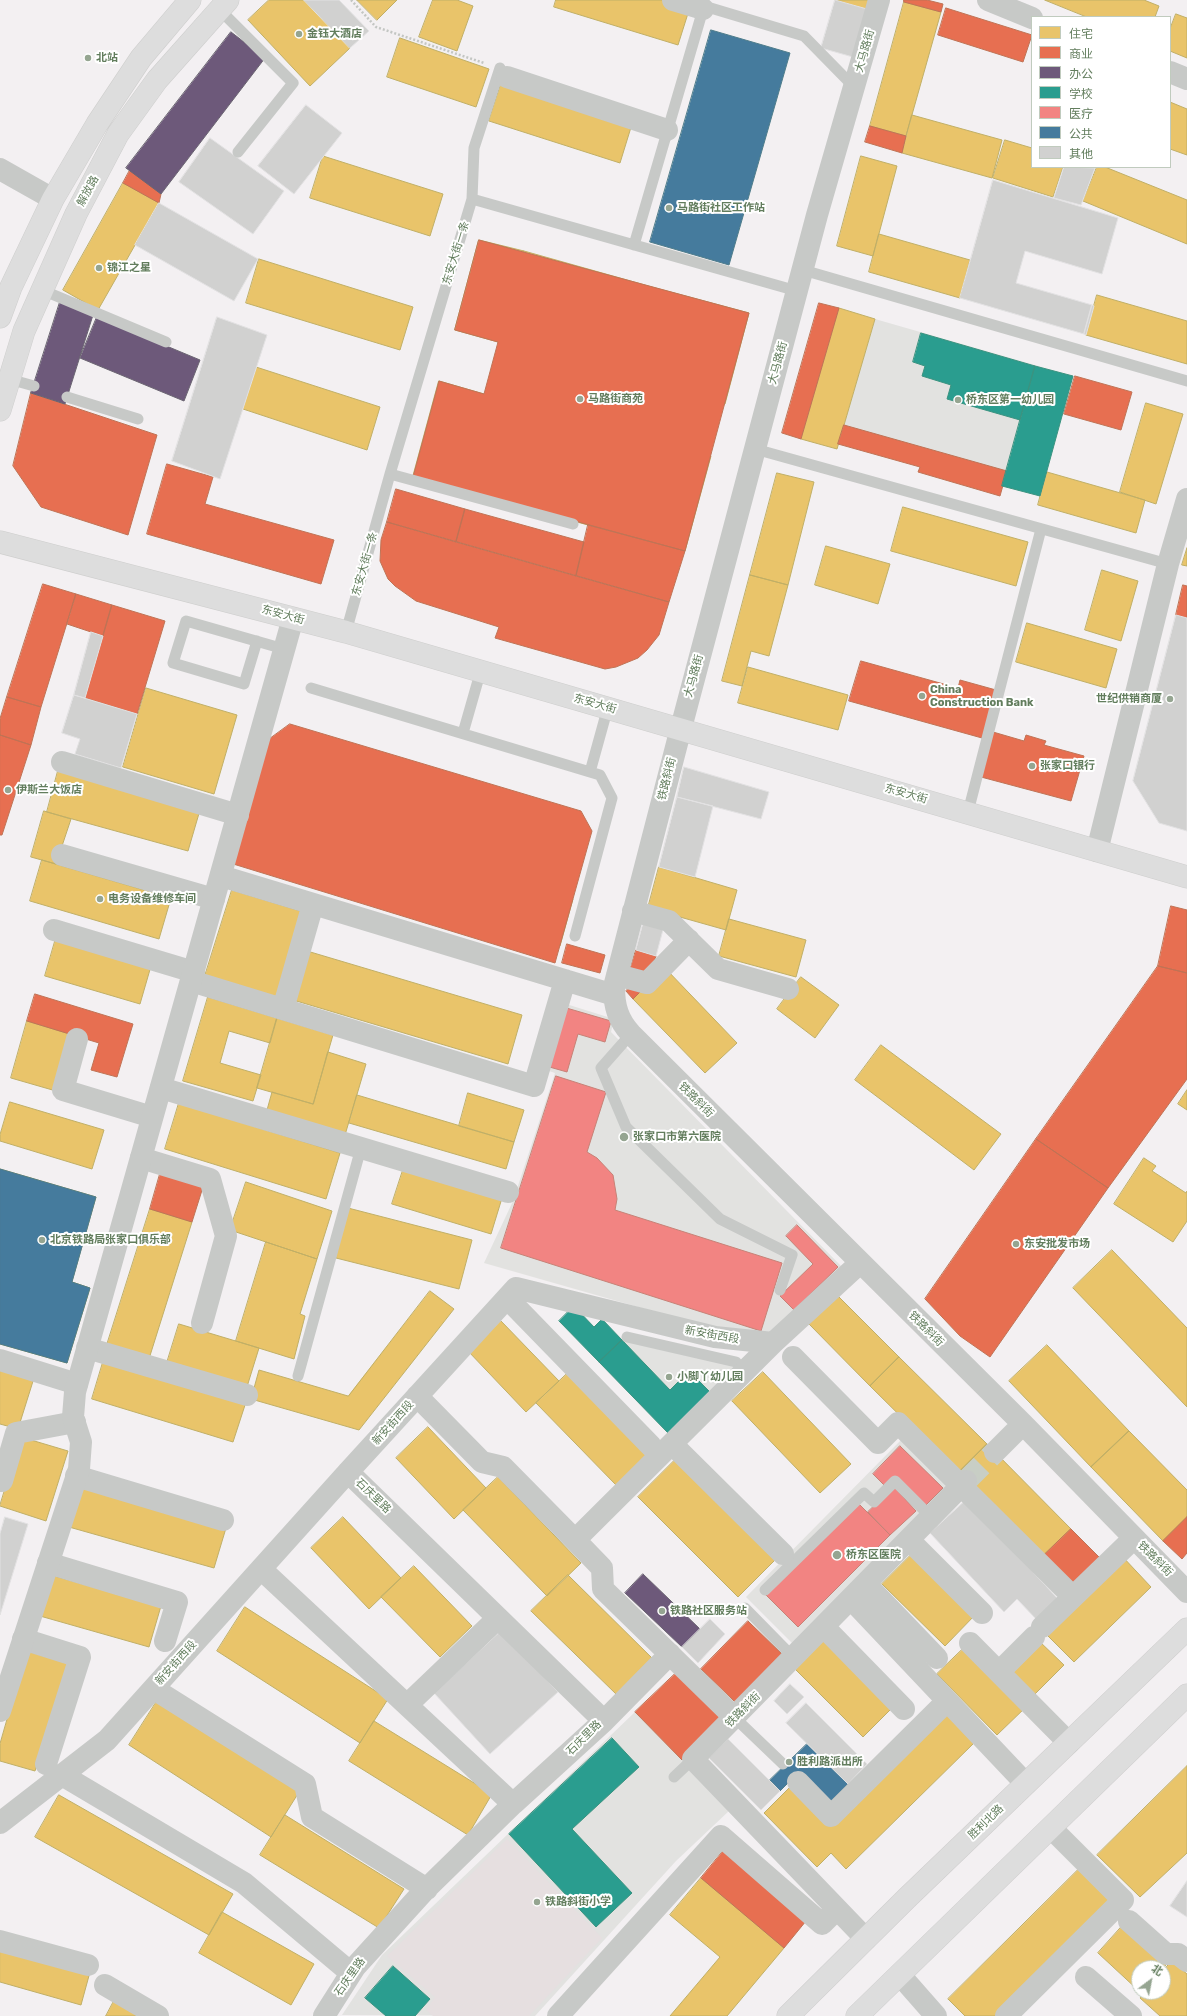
<!DOCTYPE html>
<meta charset="utf-8">
<style>
body{margin:0}
#map{position:relative;width:1187px;height:2016px;overflow:hidden;background:#f3f0f2;font-family:Rubik,"Noto Sans SC",sans-serif}
canvas{display:block}
.legend{position:absolute;left:1031px;top:16px;width:140px;height:152px;box-sizing:border-box;background:#fff;border:1px solid #c0cbbe;margin:0;padding:5px 7px;list-style:none;font-size:12px;color:#627d5d}
.legend li{display:flex;align-items:center;gap:8px;height:20px}
.legend b{width:20px;border:1px solid #c0cbbe}
.north{position:absolute;left:1131px;top:1960px;width:40px;height:40px;box-sizing:border-box;background:#fff;border:1px solid #c0cbbe;border-radius:50%;rotate:32deg;font-size:11px;font-weight:700;line-height:16px;text-align:center;color:#627d5d}
.north::after{content:'';display:block;margin:auto;width:14px;height:18px;background:#95a591;clip-path:polygon(50% 0,100% 100%,50% 72%,0 100%)}
</style>
<div id="map">
<canvas width="1187" height="2016"></canvas>
<ul class="legend">
<li><b style="height:11px;background:#e9c46a"></b>住宅</li>
<li><b style="height:11px;background:#e76f51"></b>商业</li>
<li><b style="height:11px;background:#6d597a"></b>办公</li>
<li><b style="height:11px;background:#2a9d8f"></b>学校</li>
<li><b style="height:11px;background:#f28482"></b>医疗</li>
<li><b style="height:11px;background:#457b9d"></b>公共</li>
<li><b style="height:11px;background:#d1d1d0"></b>其他</li>
</ul>
<div class="north">北</div>
</div>
<script>
const g = document.querySelector('canvas').getContext('2d');
g.lineJoin = 'round';
function paint(path, color) { g.fillStyle = color; g.fill(path, 'evenodd'); }
function trace(path, color, width, dash) { g.strokeStyle = color; g.lineWidth = width; g.lineCap = dash ? 'butt' : 'round'; g.setLineDash(dash || []); g.stroke(path); }
function write(font, color, halo, rows, align = 'center') {
  g.font = font + ' Rubik,"Noto Sans SC",sans-serif'; g.lineWidth = 4; g.setLineDash([]); g.textBaseline = 'middle'; g.strokeStyle = halo; g.fillStyle = color; for (const [text, x, y, turn = 0] of rows) {
    g.save(); g.translate(x, y); g.rotate((+turn || 0) * Math.PI / 180); g.textAlign = isNaN(turn) ? turn : align; if (halo) g.strokeText(text, 0, 0); g.fillText(text, 0, 0); g.restore();
  }
}
paint(new Path2D(`
 M875,319l198,57 -33,120 -38,-10 -158,-61z
 M563,1003l51,16 -3,13 233,237 -72,65 -43,-1 -245,-70 29,-62 42,-128 -12,-4z
 M624,1333l120,27 -76,73 -69,-71 23,-22z
 M901,1440l51,49 -156,158 -50,-50z
 M635,1712l95,98 -54,51 -141,155 -193,-1 40,-60z`), '#e2e2e0');
paint(new Path2D(`
 M507,1839l95,99 -73,78h-96l-7,-6 9,-13 -48,-41z`), '#e6dfe0');
const homes = new Path2D(`
 M269,0h35l46,48 -40,38 -62,-66z
 M357,0h40l-20,20z
 M433,0h24l16,6 -16,45 -38,-14z
 M556,0h111l23,7 -12,38 -124,-38z
 M835,0h35l-3,9z
 M1045,0h99l15,6 -4,11h-68z
 M904,2l37,10 -35,124 -36,-10z
 M1176,14l11,4v40l-17,-7v-22z
 M400,38l89,31 -13,38 -89,-30z
 M502,81l130,43 -12,39 -131,-42z
 M1170,102l17,7v46l-17,-6z
 M912,115l90,25 -10,38 -90,-25z
 M1005,140l27,8v19h31l-10,30 -60,-19z
 M323,156l120,38 -13,42 -120,-38z
 M861,156l36,10 -24,90 -36,-10z
 M1097,167h8l82,33v44l-104,-43z
 M123,183l36,20 -61,107 -35,-20z
 M879,234l91,26 -10,38 -91,-26z
 M479,240l45,11 -26,91 -43,-12z
 M524,251l128,36 -13,45 -127,-39z
 M259,259l154,48 -13,43 -154,-47z
 M652,287l97,26 -24,91 -55,-16 11,-44 -42,-12z
 M1097,295l90,26v43l-101,-29z
 M839,308l36,11 -38,130 -36,-10z
 M256,367l124,40 -13,43 -124,-41z
 M439,381l45,13 -25,96 -46,-13z
 M1146,403l37,11 -27,90 -36,-12z
 M655,441l56,15 -26,95 -97,-26 11,-45 41,10z
 M470,448l129,32 -11,45 -129,-35z
 M1047,472l98,28 -9,33 -98,-28z
 M777,473l37,9 -26,103 -38,-10z
 M903,507l125,35 -12,44 -125,-35z
 M826,546l64,18 -12,40 -63,-19z
 M1187,548v18l-5,-1z
 M1102,570l36,11 -17,60 -36,-11z
 M750,575l38,10 -19,71 -18,-5 -9,35 -20,-5z
 M1027,623l90,26 -11,39 -90,-26z
 M748,667l100,28 -10,35 -100,-27z
 M146,688l91,27 -23,79 -91,-27z
 M58,771l142,39 -12,41 -141,-39z
 M249,803l165,50 -12,46 -167,-51z
 M44,811l27,8 -15,45 -25,-7z
 M414,853l159,46 -13,47 -158,-47z
 M42,860l129,38 -12,41 -129,-38z
 M659,867l78,23 -11,40 -78,-22z
 M232,890l75,23 -26,86 -76,-23z
 M729,919l77,21 -10,37 -77,-21z
 M56,938l95,28 -11,38 -95,-28z
 M307,951l215,64 -14,49 -215,-64z
 M665,968l72,75 -32,30 -72,-74z
 M801,977l38,28 -24,33 -38,-29z
 M208,997l69,21 -7,25 -41,-12 -9,32 41,12 -8,26 -70,-20z
 M277,1018l56,17 -20,69 -56,-16z
 M27,1021l46,14 -17,56 -45,-13z
 M881,1045l120,89 -27,36 -119,-90z
 M328,1052l38,12 -21,71 -78,-25 5,-18 41,12z
 M1187,1090v20l-9,-6z
 M468,1093l56,17 -10,32 -55,-16z
 M357,1095l157,47 -8,27 -157,-46z
 M10,1102l94,28 -12,39 -92,-28v-6z
 M179,1103l161,50 -14,46 -161,-50z
 M1144,1158l12,8 -4,5 34,22 1,-2v30l-14,21 -59,-38z
 M404,1167l98,31 -11,36 -99,-30z
 M0,1169l31,9 -31,105z
 M31,1178l65,19 -39,137 -57,-17v-34z
 M246,1182l86,29 -15,48 -87,-29z
 M348,1208l124,32 -13,49 -123,-31z
 M150,1209l42,13 -44,140 -42,-14z
 M266,1242l51,17 -17,55 5,2 -11,43 -58,-18z
 M1112,1250l75,78v79l-114,-119z
 M72,1282l18,6 -23,75 -67,-19v-27l57,17z
 M430,1291l24,18 -95,121 -108,-31 8,-29 89,26z
 M838,1296l61,61 -29,29 -61,-62z
 M501,1321l58,60 -33,31 -58,-61z
 M179,1324l80,24 -13,42 -80,-24z
 M1047,1345l82,86 -38,36 -82,-86z
 M899,1357l88,87 -29,29 -88,-87z
 M104,1359l142,43 -13,40 -141,-43z
 M0,1367l34,11 -16,51 -18,-5z
 M570,1371l80,81 -34,33 -80,-82z
 M763,1372l88,92 -31,29 -88,-92z
 M428,1427l58,61 -32,31 -58,-61z
 M1129,1431l58,59v27l-24,24 -72,-74z
 M21,1437l47,14 -22,70 -46,-15z
 M987,1444l84,85 -29,28 -84,-84z
 M675,1460l100,100 -37,37 -100,-100z
 M498,1477l83,86 -34,33 -84,-86z
 M80,1487l146,41 -12,40 -145,-41z
 M343,1517l58,61 -32,31 -58,-61z
 M913,1553l63,61 -31,32 -63,-62z
 M1121,1555l30,32 -77,75 -31,-31z
 M414,1566l58,60 -32,31 -59,-60z
 M51,1575l110,31 -12,41 -109,-31z
 M568,1575l85,84 -36,36 -86,-84z
 M245,1607l143,92 -28,44 -143,-92z
 M824,1636l70,70 -31,31 -70,-70z
 M1038,1640l26,25 -33,33 -26,-25z
 M967,1645l60,61 -30,29 -60,-61z
 M27,1651l41,12 -33,108 -35,-10v-17z
 M157,1701l142,91 -28,45 -142,-92z
 M944,1712l31,30 -129,127 -15,-16 -14,14 -53,-54 30,-30 39,39z
 M374,1721l118,73 -24,41 -119,-74z
 M1187,1766v87l-47,44 -43,-42z
 M59,1795l174,99 -24,41 -174,-98z
 M285,1815l119,74 -25,39 -119,-73z
 M1082,1866l34,34 -117,116h-34l-17,-17z
 M701,1878l83,70 -57,68h-57l50,-59 -50,-42z
 M222,1912l92,52 -23,41 -92,-52z
 M1124,1924l43,40 -4,4h-24v23l-41,-38z
 M0,1946l90,26 -9,33 -81,-23z
 M1172,1961l15,13v42h-27l-20,-18 5,-6h18v-21z
 M114,2001l25,15h-33z`);
paint(homes, '#e9c46a');
trace(homes, '#c0af66', 1);
const shops = new Path2D(`
 M904,0h23l16,4 -2,8 -37,-10z
 M946,8l86,27 -9,27 -85,-27z
 M870,126l36,10 -4,17 -37,-11z
 M130,170l31,24 -2,9 -36,-20z
 M479,240l270,73 -64,238 -272,-74 26,-96 45,13 14,-52 -43,-12z
 M819,303l20,5 -38,131 -19,-6z
 M1075,376l57,16 -11,38 -57,-16z
 M31,393l126,42 -29,100 -87,-28 -28,-41z
 M844,425l163,46 -7,25 -82,-24 2,-5 -82,-23z
 M167,464l46,13 -8,27 129,36 -13,44 -174,-50z
 M396,489l69,20 -9,33 -69,-20z
 M465,509l119,33 -8,34 -120,-34z
 M387,522l282,80 -10,33 -12,15 -9,8 -22,9 -11,2 -110,-31 4,-11 -83,-26 -21,-15 -7,-7 -8,-18 1,-21z
 M588,525l97,26 -16,51 -93,-26z
 M43,584l33,10 -35,113 -34,-10z
 M1183,585l4,1v32l-11,-3z
 M76,594l36,11 -9,31 -36,-12z
 M112,605l53,16 -28,93 -52,-16z
 M861,661l97,27 2,-8 36,10 -14,48 -133,-37z
 M7,697l34,10 -10,38 -31,-10v-16z
 M290,724l291,87 11,20 -37,132 -325,-100 38,-123z
 M993,732l31,9 2,-6 20,6 -2,4 40,11 -13,45 -90,-24z
 M0,735l31,10 -29,90h-2z
 M1171,906l16,4v63l-29,-7z
 M567,944l38,11 -5,18 -38,-10z
 M636,950l20,6 -9,25 -19,-5z
 M1158,966l29,7v106l-79,109 -72,-49z
 M635,983l7,7 -9,9 -7,-8z
 M35,994l98,30 -16,53 -26,-7 8,-27 -72,-22z
 M1036,1139l72,49 -118,169 -30,-21 -35,-37z
 M160,1174l43,13 -11,35 -42,-13z
 M1187,1517v36l-5,6 -19,-18z
 M1071,1529l32,32 -29,28 -32,-32z
 M748,1621l34,33 -47,48 -34,-33z
 M677,1672l48,47 -43,41 -47,-48z
 M723,1851l83,70 -22,27 -83,-70z`);
paint(shops, '#e76f51');
trace(shops, '#bf7355', 1);
const offices = new Path2D(`
 M231,32l34,26 -104,136 -35,-26z
 M60,302l33,13 -28,89 -34,-11z
 M97,317l103,43 -16,41 -104,-43z
 M643,1574l57,55 -18,18 -57,-54z`);
paint(offices, '#6d597a');
trace(offices, '#6a6471', 1);
const schools = new Path2D(`
 M921,333l114,33 -15,54 -73,-21 4,-14 -29,-9 3,-10 -12,-4z
 M1035,366l38,10 -33,120 -38,-10z
 M574,1306l20,21 8,-8 20,21 -23,22 -40,-41z
 M622,1340l48,50 19,-19 21,21 -42,41 -69,-71z
 M612,1738l27,29 -67,62 60,64 -36,34 -87,-93z
 M393,1966l37,33 -15,17h-29l-21,-18z`);
paint(schools, '#2a9d8f');
trace(schools, '#3b9380', 1);
const health = new Path2D(`
 M563,1007l48,14 -6,21 -27,-8 -11,38 -21,-6z
 M556,1076l50,16 -19,60 10,6 16,17 4,24 -2,11 167,53 -21,68 -260,-83z
 M797,1225l41,42 -44,43 -14,-14 33,-32 -27,-28z
 M900,1446l43,42 -18,18 -31,-30 -9,10 -12,-12z
 M894,1487l22,24 -26,24 -22,-23z
 M859,1504l31,31 -92,92 -32,-32z`);
paint(health, '#f28482');
trace(health, '#c78277', 1);
const public = new Path2D(`
 M711,30l79,23 -61,212 -79,-23z
 M0,1169l96,28 -24,85 18,6 -23,75 -67,-19z
 M807,1744l41,40 -20,20 -30,-31 -18,18 -10,-11z`);
paint(public, '#457b9d');
trace(public, '#4e7c8a', 1);
const building = new Path2D(`
 M304,0h35l30,31 -19,17z
 M835,0l32,9 -14,48 -32,-9z
 M306,105l36,28 -48,61 -36,-28z
 M210,138l74,53 -31,43 -74,-52z
 M1064,167l31,1 -14,37 -27,-7z
 M993,180l125,38 -16,56 -77,-23 -9,32 76,22 -8,29 -124,-36z
 M159,203l99,56 -24,42 -99,-56z
 M1092,305l2,1 -8,29 -2,-1z
 M217,317l50,18 -47,144 -48,-18z
 M1176,615l11,3v213l-28,-8 -26,-42z
 M91,632l12,4 -18,62 -11,-3z
 M74,695l63,19 -16,54 -46,-14 5,-15 -18,-6z
 M684,767l85,25 -8,27 -84,-22z
 M677,797l36,9 -18,71 -36,-10z
 M644,920l20,6 -8,30 -20,-6z
 M966,1500l92,99 -22,20 -19,-20 -13,13 -74,-79z
 M5,1517l23,7 -28,91v-81z
 M710,1619l15,15 -27,29 -16,-16z
 M501,1631l57,61 -68,62 -56,-61z
 M790,1684l14,13 -17,17 -13,-13z
 M806,1703l61,61 -19,20 -62,-61z
 M728,1739l52,52 -19,19 -52,-52z
 M1187,1881v36l-17,-11z`);
paint(building, '#d1d1d0');
trace(building, '#e2e1e2', 1);
trace(new Path2D(`
 M966,1481l29,-29`), '#c8cec5', 22, [22, 11]);
const secondary = new Path2D(`
 M0,317l11,-30 42,-88 44,-75 44,-66 49,-58
 M0,410l24,-79 52,-117 42,-80 39,-54 71,-80
 M0,542l346,90 841,245`);
const trunk = new Path2D(`
 M788,2016l119,-118 280,-269
 M857,2016l330,-321`);
trace(secondary, '#cececd', 23);
trace(trunk, '#cfcece', 23);
trace(new Path2D(`
 M351,0l25,27 108,36`), '#c3c6c3', 2.5, [2, 2]);
trace(new Path2D(`
 M220,10l73,73 -55,69
 M472,199l2,-51 26,-80
 M634,245l70,-239 100,30 50,51
 M803,270l384,111
 M42,290l124,52
 M9,379l25,7
 M67,397l71,22
 M755,449l413,115
 M390,474l183,50
 M346,632l44,-158 82,-275 325,92
 M257,641l-13,43 -71,-21 13,-42 98,28
 M311,688l289,87 12,23 -37,138
 M463,733l18,-63
 M590,772l18,-65
 M968,812l73,-283
 M631,1034l-30,34 25,59 94,92 72,36 -12,35
 M627,1337l109,25
 M298,1376l63,-228
 M765,1590l99,-97 10,9 21,-21 36,36
 M745,1608l49,50
 M735,1718l48,46
 M674,1777l19,-18`), '#c7c9c7', 11);
trace(new Path2D(`
 M673,0l30,9
 M988,0l44,18
 M1170,72l17,7
 M507,77l160,53
 M0,169l53,30
 M681,728l-67,259c0,19 4,33 17,47l392,390 164,168
 M62,762l176,53
 M62,855l152,44
 M221,876l393,119
 M633,911l36,10 49,48 70,20
 M54,930l140,42
 M617,975l30,8 42,-43
 M191,981l343,105 31,-106
 M283,1009l30,-105
 M77,1039l-14,51 89,27
 M161,1088l347,104
 M141,1158l69,21 16,57 -24,87
 M507,1298l144,148
 M87,1348l160,47
 M793,1357l85,86 20,-20 168,167
 M0,1360l77,24
 M417,1396l65,66 21,5 72,73 27,28 1,21 132,129
 M672,1444l111,110
 M995,1452l28,-28
 M76,1476l147,44
 M0,1481h2l14,-48 59,-11
 M575,1540l198,-197
 M909,1540l73,73
 M48,1563l129,39 -12,39
 M261,1569l252,235
 M866,1584l71,74
 M851,1599l175,185
 M824,1627l80,82
 M1042,1627l92,-89
 M23,1639l57,18 -34,107
 M970,1643l99,100
 M999,1672l35,-35
 M154,1689l151,95 7,33 115,72
 M407,1705l91,-87
 M604,1721l66,-67
 M62,1775l182,108 107,90
 M798,1782l33,34 116,-115
 M0,1823l107,-83 241,-268 168,-184 199,49 58,6 87,-80
 M1129,1921l37,33h12l9,7
 M866,1939l-173,-180 273,-278
 M0,1941l88,24
 M900,1975l36,41
 M1086,1977l45,39
 M105,1985l53,31
 M324,2016l31,-49 69,-76 89,-87 91,-83 -256,-249
 M558,2016l163,-180 101,88 15,-15
 M1006,2016l117,-116 -72,-72`), '#c7c9c7', 22);
trace(new Path2D(`
 M681,728l136,-513 62,-215
 M1097,851l71,-287 19,-65
 M0,1711l79,-242 2,-27 -8,-25 2,-25 218,-774`), '#c7c9c7', 22);
trace(secondary, '#ddd', 22);
trace(trunk, '#ddd', 22);
for (const [x, y, r, color] of [
 [299,34,4,"#95a591"],
 [88,58,4,"#95a591"],
 [669,208,4,"#95a591"],
 [99,268,4,"#95a591"],
 [580,399,4,"#95a591"],
 [958,400,4,"#95a591"],
 [922,696,4,"#95a591"],
 [1170,699,4,"#95a591"],
 [1032,766,4,"#95a591"],
 [8,790,4,"#95a591"],
 [100,899,4,"#95a591"],
 [624,1137,5,"#95a591"],
 [42,1240,4,"#95a591"],
 [1016,1244,4,"#95a591"],
 [669,1377,4,"#95a591"],
 [837,1555,5,"#95a591"],
 [662,1611,4,"#95a591"],
 [789,1762,4,"#95a591"],
 [537,1902,4,"#95a591"]
]) { const dot = new Path2D(); dot.arc(x, y, r, 0, 2 * Math.PI); g.fillStyle = color; g.fill(dot); trace(dot, '#fff', 1.5); }
write('bold 11px', '#627d5d', '#fff', [
 ["金钰大酒店",307,34],
 ["北站",96,58],
 ["马路街社区工作站",677,208],
 ["锦江之星",107,268],
 ["马路街商苑",588,399],
 ["桥东区第一幼儿园",966,400],
 ["China",930,690],
 ["Construction Bank",930,703],
 ["世纪供销商厦",1162,699,"right"],
 ["张家口银行",1040,766],
 ["伊斯兰大饭店",16,790],
 ["电务设备维修车间",108,899],
 ["张家口市第六医院",633,1137],
 ["北京铁路局张家口俱乐部",50,1240],
 ["东安批发市场",1024,1244],
 ["小脚丫幼儿园",677,1377],
 ["桥东区医院",846,1555],
 ["铁路社区服务站",670,1611],
 ["胜利路派出所",797,1762],
 ["铁路斜街小学",545,1902]
], 'left');
write('11px', '#627d5d', '#fff', [
 ["大马路街",865,51,-74],
 ["解放路",88,191,-62],
 ["东安大街一条",456,253,-73],
 ["大马路街",778,363,-75],
 ["东安大街一条",365,564,-74],
 ["东安大街",283,615,15],
 ["大马路街",694,676,-75],
 ["东安大街",595,704,16],
 ["铁路斜街",667,779,-76],
 ["东安大街",906,794,16],
 ["铁路斜街",696,1100,45],
 ["铁路斜街",926,1329,45],
 ["新安街西段",712,1335,10],
 ["新安街西段",393,1423,-48],
 ["石庆里路",373,1496,44],
 ["铁路斜街",1155,1559,45],
 ["新安街西段",176,1663,-48],
 ["铁路斜街",743,1710,-45],
 ["石庆里路",584,1738,-45],
 ["胜利北路",986,1822,-44],
 ["石庆里路",350,1977,-55]
]);
</script>
